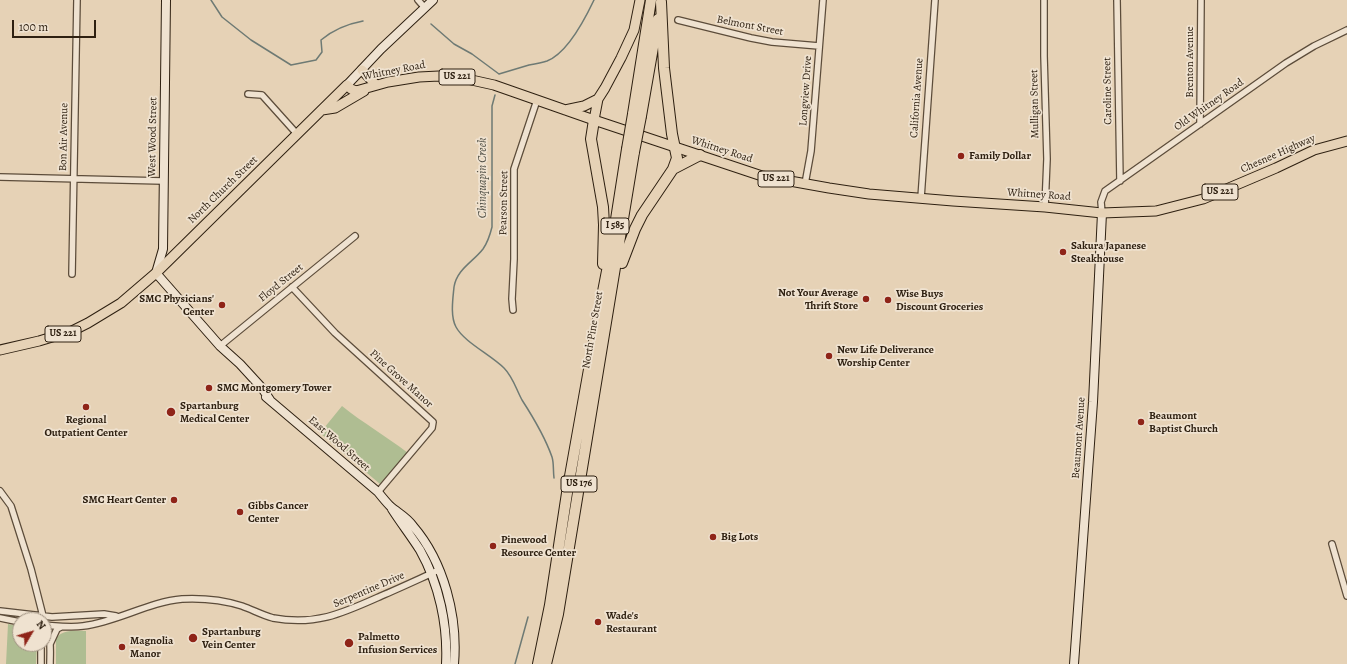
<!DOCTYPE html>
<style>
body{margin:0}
#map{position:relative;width:1347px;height:664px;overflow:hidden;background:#e6d2b6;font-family:Alegreya,serif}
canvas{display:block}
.north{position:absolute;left:12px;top:612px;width:40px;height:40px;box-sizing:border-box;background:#efe2d0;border:1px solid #a29484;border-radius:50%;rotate:52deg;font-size:11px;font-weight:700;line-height:16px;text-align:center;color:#2e2011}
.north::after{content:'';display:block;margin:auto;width:14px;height:18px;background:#8f2418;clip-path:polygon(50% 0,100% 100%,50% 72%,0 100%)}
.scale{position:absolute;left:12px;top:20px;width:84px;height:18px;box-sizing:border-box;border:2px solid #2e2011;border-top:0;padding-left:5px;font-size:12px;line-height:14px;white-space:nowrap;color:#2e2011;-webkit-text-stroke:3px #efe2d0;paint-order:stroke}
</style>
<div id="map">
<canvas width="1347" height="664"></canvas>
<div class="north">N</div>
<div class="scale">100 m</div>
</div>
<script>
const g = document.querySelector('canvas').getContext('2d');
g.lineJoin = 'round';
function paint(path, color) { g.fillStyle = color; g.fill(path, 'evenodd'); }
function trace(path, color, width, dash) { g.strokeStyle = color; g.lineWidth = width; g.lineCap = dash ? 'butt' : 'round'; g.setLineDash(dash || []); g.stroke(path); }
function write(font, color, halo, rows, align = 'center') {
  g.font = font + ' Alegreya,serif'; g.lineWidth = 3.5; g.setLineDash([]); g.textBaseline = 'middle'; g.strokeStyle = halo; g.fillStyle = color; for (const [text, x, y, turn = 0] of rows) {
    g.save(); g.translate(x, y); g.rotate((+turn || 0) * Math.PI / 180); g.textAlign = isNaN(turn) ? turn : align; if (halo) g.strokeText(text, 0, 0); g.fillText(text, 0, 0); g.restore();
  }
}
paint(new Path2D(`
 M342,406c21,17 44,30 66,47l-28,31 -60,-51z
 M8,624l12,2v18h17l-1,20h-30z
 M86,631v33h-30v-25c6,-10 19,-8 30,-8z`), '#afbd92');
trace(new Path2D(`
 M211,0l11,17 29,23 40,25 25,-5 6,-8 -1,-12c13,-11 26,-16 42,-19
 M431,24l23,20 18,10 27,20
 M499,74c10,-3 20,-6 30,-9 6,-1 12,-2 18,-4 21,-8 38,-42 47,-61
 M495,95l-3,11v121c-2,8 -4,15 -9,22 -10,13 -26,20 -29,38 -1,11 -4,29 2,40 8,15 35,28 48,41 9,9 12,21 18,32 11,17 23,37 30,57 2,6 1,14 2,21
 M515,664l13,-47`), '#6e7a74', 1.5);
const street = new Path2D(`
 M418,0l7,8
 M1044,0v56l3,103 -2,48
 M1117,0l3,181
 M678,20l73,18 21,4 47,4
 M248,94l14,1 35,39
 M1200,124l1,-124
 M0,177l163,4
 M805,184l6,-33 12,-151
 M921,198l14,-198
 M1102,213l-1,-11 4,-11 181,-128 28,-17 33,-16
 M72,274l5,-274
 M292,287l43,46 98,89 -1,6 -54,64
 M513,310l-1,-11 2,-40v-90l23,-69
 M220,346l135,-110
 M0,491l11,15 20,63 13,51
 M1332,544l15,52
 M0,611l52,6 52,-3 12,2
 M0,618l20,4
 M44,625c13,1 26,3 39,1 34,-4 65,-24 99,-27 20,-1 41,1 60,7 11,4 20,9 31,12 43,8 70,-5 108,-22 19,-8 38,-17 58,-26
 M44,625c8,12 6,26 6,39
 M50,644l7,-15 4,-2
 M41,664v-20`);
const secondary = new Path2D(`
 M166,0l-3,249 -7,24 64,73 20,18 22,24 8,12
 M347,85l34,-36 52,-49
 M266,397l112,95c4,5 8,10 12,14 8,7 17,11 23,20 31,36 45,91 41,138
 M392,509c9,14 19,27 28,41 19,34 28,75 26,114
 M1074,664l19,-262 9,-189`);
const primary = new Path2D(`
 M362,70l14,15
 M322,110l13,-2 29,-17
 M565,110l19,-4 14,-7
 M594,120l4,-21 7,-11 16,-30 13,-28 6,-30
 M0,350l39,-9 33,-10 16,-8 33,-20 35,-30 191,-188 4,4 5,2 32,-9 31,-5 20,-1 19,1 36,8 100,35 168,56 67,12 40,6 84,7 92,6 57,6 54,-2 47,-12 73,-31 38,-18 33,-9`);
const highway = new Path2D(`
 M633,114l18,-114
 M641,116l17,-97
 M594,120l-3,19 12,68 1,18 -1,39
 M673,169l27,-14
 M622,263l13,-34 7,-14 31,-46 4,-11 -5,-24 -8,-66 -3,-66
 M538,664l12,-59 17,-112 34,-191 11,-57 15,-96
 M546,664l12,-50 76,-462`);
trace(street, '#5c4c3a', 8);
trace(secondary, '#2e2011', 10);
trace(primary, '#2e2011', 11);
trace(highway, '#2e2011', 12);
trace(street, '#efe2d0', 5.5);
trace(secondary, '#efe2d0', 8);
trace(primary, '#e6d2b6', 9);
trace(highway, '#e6d2b6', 10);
const highwayBridge = new Path2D(`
 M627,149l6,-35
 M634,152l7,-36`);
trace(highwayBridge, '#2e2011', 12, []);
trace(highwayBridge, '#e6d2b6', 10);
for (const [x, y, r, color] of [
 [961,156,4,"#8f2418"],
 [1063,252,4,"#8f2418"],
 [866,299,4,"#8f2418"],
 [888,300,4,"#8f2418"],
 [222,305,4,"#8f2418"],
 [829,356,4,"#8f2418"],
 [209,388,4,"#8f2418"],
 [86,407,4,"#8f2418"],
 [171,412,5,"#8f2418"],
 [1141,422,4,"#8f2418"],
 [174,500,4,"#8f2418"],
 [240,512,4,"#8f2418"],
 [713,537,4,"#8f2418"],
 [493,546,4,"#8f2418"],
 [598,622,4,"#8f2418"],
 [193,638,5,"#8f2418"],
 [349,643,5,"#8f2418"],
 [122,647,4,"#8f2418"]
]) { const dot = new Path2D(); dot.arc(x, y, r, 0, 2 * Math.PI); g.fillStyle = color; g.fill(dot); trace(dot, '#efe2d0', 1.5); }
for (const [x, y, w] of [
 [457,77,36],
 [776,179,36],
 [1220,192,36],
 [615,226,28],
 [63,334,36],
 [579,484,36]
]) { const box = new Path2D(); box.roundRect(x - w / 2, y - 8, w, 16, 3); g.fillStyle = '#efe2d0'; g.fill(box); trace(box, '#2e2011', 1); }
write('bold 10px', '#2e2011', null, [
 ["US 221",457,77],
 ["US 221",776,179],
 ["US 221",1220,192],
 ["I 585",615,226],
 ["US 221",63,334],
 ["US 176",579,484]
]);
write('11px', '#2e2011', '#efe2d0', [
 ["Belmont Street",750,26,11],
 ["Brenton Avenue",1190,62,-90],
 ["Whitney Road",394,71,-11],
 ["Longview Drive",806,91,-86],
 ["Caroline Street",1108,91,-91],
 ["California Avenue",917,98,-86],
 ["Mulligan Street",1035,104,-91],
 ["Old Whitney Road",1209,105,-35],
 ["Bon Air Avenue",64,137,-89],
 ["West Wood Street",153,137,-89],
 ["Whitney Road",722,150,18],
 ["Chesnee Highway",1278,154,-24],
 ["North Church Street",223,190,-44],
 ["Whitney Road",1039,195,4],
 ["Pearson Street",504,203,-89],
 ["Floyd Street",281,283,-39],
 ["North Pine Street",593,330,-80],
 ["Pine Grove Manor",401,379,42],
 ["Beaumont Avenue",1079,438,-86],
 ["East Wood Street",339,444,41],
 ["Serpentine Drive",369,590,-23]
]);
write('bold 11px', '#2e2011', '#efe2d0', [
 ["Family Dollar",969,156],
 ["Sakura Japanese",1071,246],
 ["Steakhouse",1071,259],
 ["Not Your Average",858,293,"right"],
 ["Thrift Store",858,306,"right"],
 ["Wise Buys",896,294],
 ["Discount Groceries",896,307],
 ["SMC Physicians'",214,299,"right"],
 ["Center",214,312,"right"],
 ["New Life Deliverance",837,350],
 ["Worship Center",837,363],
 ["SMC Montgomery Tower",217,388],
 ["Spartanburg",180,406],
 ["Medical Center",180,419],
 ["Beaumont",1149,416],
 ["Baptist Church",1149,429],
 ["Regional",86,420,"center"],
 ["Outpatient Center",86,433,"center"],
 ["SMC Heart Center",166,500,"right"],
 ["Gibbs Cancer",248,506],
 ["Center",248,519],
 ["Big Lots",721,537],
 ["Pinewood",501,540],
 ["Resource Center",501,553],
 ["Wade's",606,616],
 ["Restaurant",606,629],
 ["Spartanburg",202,632],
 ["Vein Center",202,645],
 ["Palmetto",358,637],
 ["Infusion Services",358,650],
 ["Magnolia",130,641],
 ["Manor",130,654]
], 'left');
write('italic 12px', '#4e4d43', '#efe2d0', [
 ["Chinquapin Creek",483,178,-90]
]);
</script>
